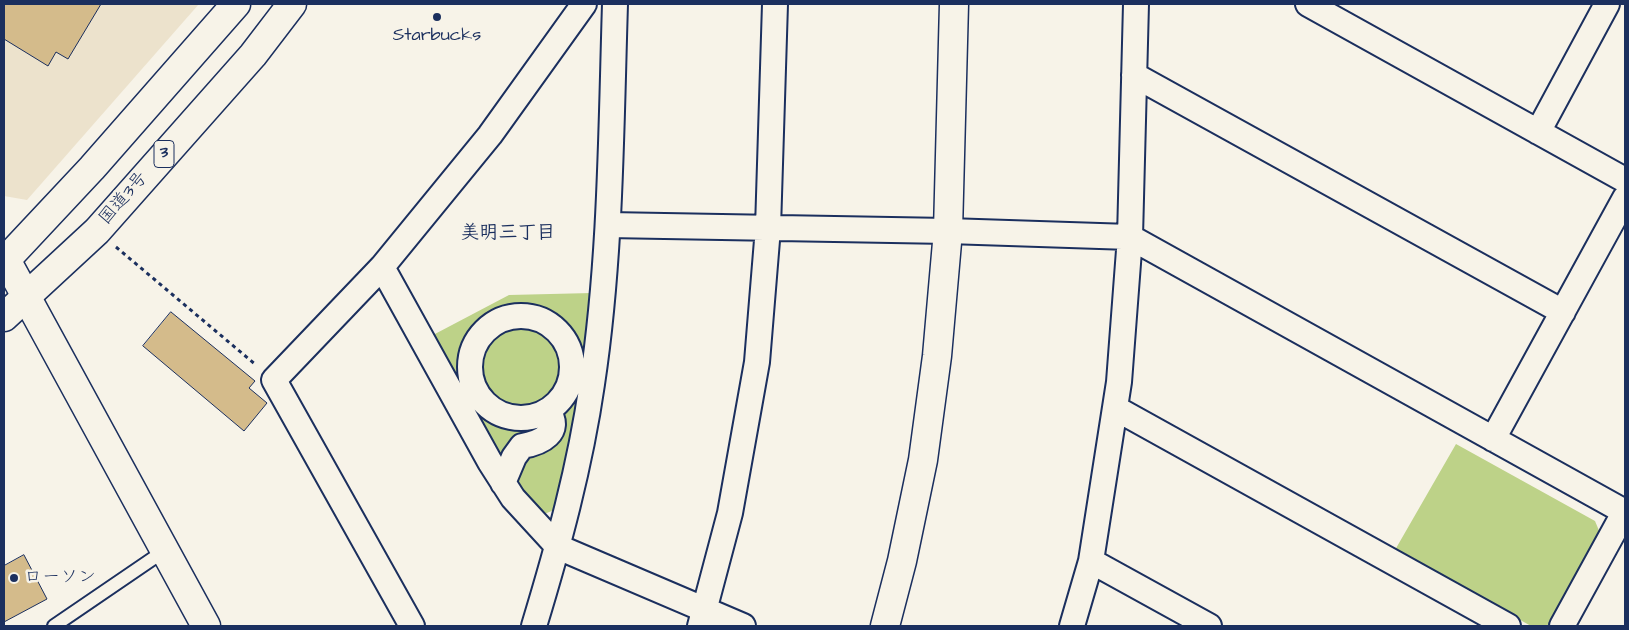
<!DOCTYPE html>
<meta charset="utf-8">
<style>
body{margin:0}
#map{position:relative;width:1629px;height:630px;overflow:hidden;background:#f7f3e8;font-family:"Architects Daughter",sans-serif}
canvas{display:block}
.frame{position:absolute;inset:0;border:5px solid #1b2f5e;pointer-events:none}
</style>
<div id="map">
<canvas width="1629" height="630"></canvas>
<div class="frame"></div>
</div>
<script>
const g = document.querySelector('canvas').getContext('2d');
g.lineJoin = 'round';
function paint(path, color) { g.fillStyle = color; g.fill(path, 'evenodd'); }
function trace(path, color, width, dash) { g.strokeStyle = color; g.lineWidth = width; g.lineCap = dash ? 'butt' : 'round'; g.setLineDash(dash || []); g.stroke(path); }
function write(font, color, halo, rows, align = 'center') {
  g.font = font + ' "Architects Daughter","Klee One",sans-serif'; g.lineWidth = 5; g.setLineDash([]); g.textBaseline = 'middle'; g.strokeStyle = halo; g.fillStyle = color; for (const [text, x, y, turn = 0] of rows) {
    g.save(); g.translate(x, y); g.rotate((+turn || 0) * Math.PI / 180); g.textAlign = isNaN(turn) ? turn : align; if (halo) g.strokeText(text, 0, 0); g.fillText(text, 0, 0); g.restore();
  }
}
paint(new Path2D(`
 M4,4h195l-172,196 -23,-4z`), '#ece2cc');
paint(new Path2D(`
 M592,293l-9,80 -14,79 -15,58 -12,5 -21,-25 -88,-155 76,-40z
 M1456,444l139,77 5,12 -50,92 -19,1 -136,-76z`), '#bdd288');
const building = new Path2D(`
 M4,4h97l-33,55 -12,-7 -8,14 -44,-27z
 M171,312l84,69 -6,7 18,15 -23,28 -101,-85z
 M24,555l23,44 -43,23v-56z`);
paint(building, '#d4bb8b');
trace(building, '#1b2f5e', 1);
const lane = new Path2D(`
 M54,626l110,-75`);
const street = new Path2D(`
 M1308,4l317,176
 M1134,75l429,237
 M1538,132l69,-128
 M608,225l340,6 182,6 495,275
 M382,267l108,195 23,36 45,49 185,79
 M470 367a51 51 0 1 1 102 0a51 51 0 1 1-102 0Z
 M1115,408l393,218
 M1493,439l132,-241
 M503,483l11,-26 8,-11c19,-3 41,-14 26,-35
 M1091,561l118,65
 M412,626l-138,-246 108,-113 108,-132 94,-131
 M534,626c24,-79 46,-159 58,-242 19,-126 19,-253 23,-380
 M700,626l30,-113 27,-151 11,-134 7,-224
 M1072,626l19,-65 28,-179 11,-145 6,-233
 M1562,626l63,-115`);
const secondary = new Path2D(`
 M4,256l202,370
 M885,626l17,-65 21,-101 14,-104 11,-125 6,-227`);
const highway = new Path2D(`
 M4,262l88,-94 144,-164
 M4,317l93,-86 156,-176 39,-51`);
trace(lane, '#1b2f5e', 16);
trace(street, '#1b2f5e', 28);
trace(secondary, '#1b2f5e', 31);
trace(highway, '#1b2f5e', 31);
trace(new Path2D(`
 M116,247l140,118`), '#1b2f5e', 3, [4, 4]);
trace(lane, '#f7f3e8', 12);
trace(street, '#f7f3e8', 24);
trace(secondary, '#f7f3e8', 28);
trace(highway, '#f7f3e8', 28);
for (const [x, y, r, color] of [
 [437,17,5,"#1b2f5e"],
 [14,578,5,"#1b2f5e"]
]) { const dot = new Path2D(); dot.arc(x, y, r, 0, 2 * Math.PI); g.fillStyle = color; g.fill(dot); trace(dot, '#f7f3e8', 2); }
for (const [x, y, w] of [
 [164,154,20]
]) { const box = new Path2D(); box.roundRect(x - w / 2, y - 13.5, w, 27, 4); g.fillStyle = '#f7f3e8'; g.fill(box); trace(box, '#1b2f5e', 1); }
write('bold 16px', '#1b2f5e', null, [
 ["3",164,154]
]);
write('18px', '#1b2f5e', '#f7f3e8', [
 ["Starbucks",437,36],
 ["ローソン",24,578,"left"]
]);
write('18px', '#1b2f5e', '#f7f3e8', [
 ["国道3号",124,199,-49]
]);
write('bold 19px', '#1b2f5e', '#f7f3e8', [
 ["美明三丁目",508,234]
]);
</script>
